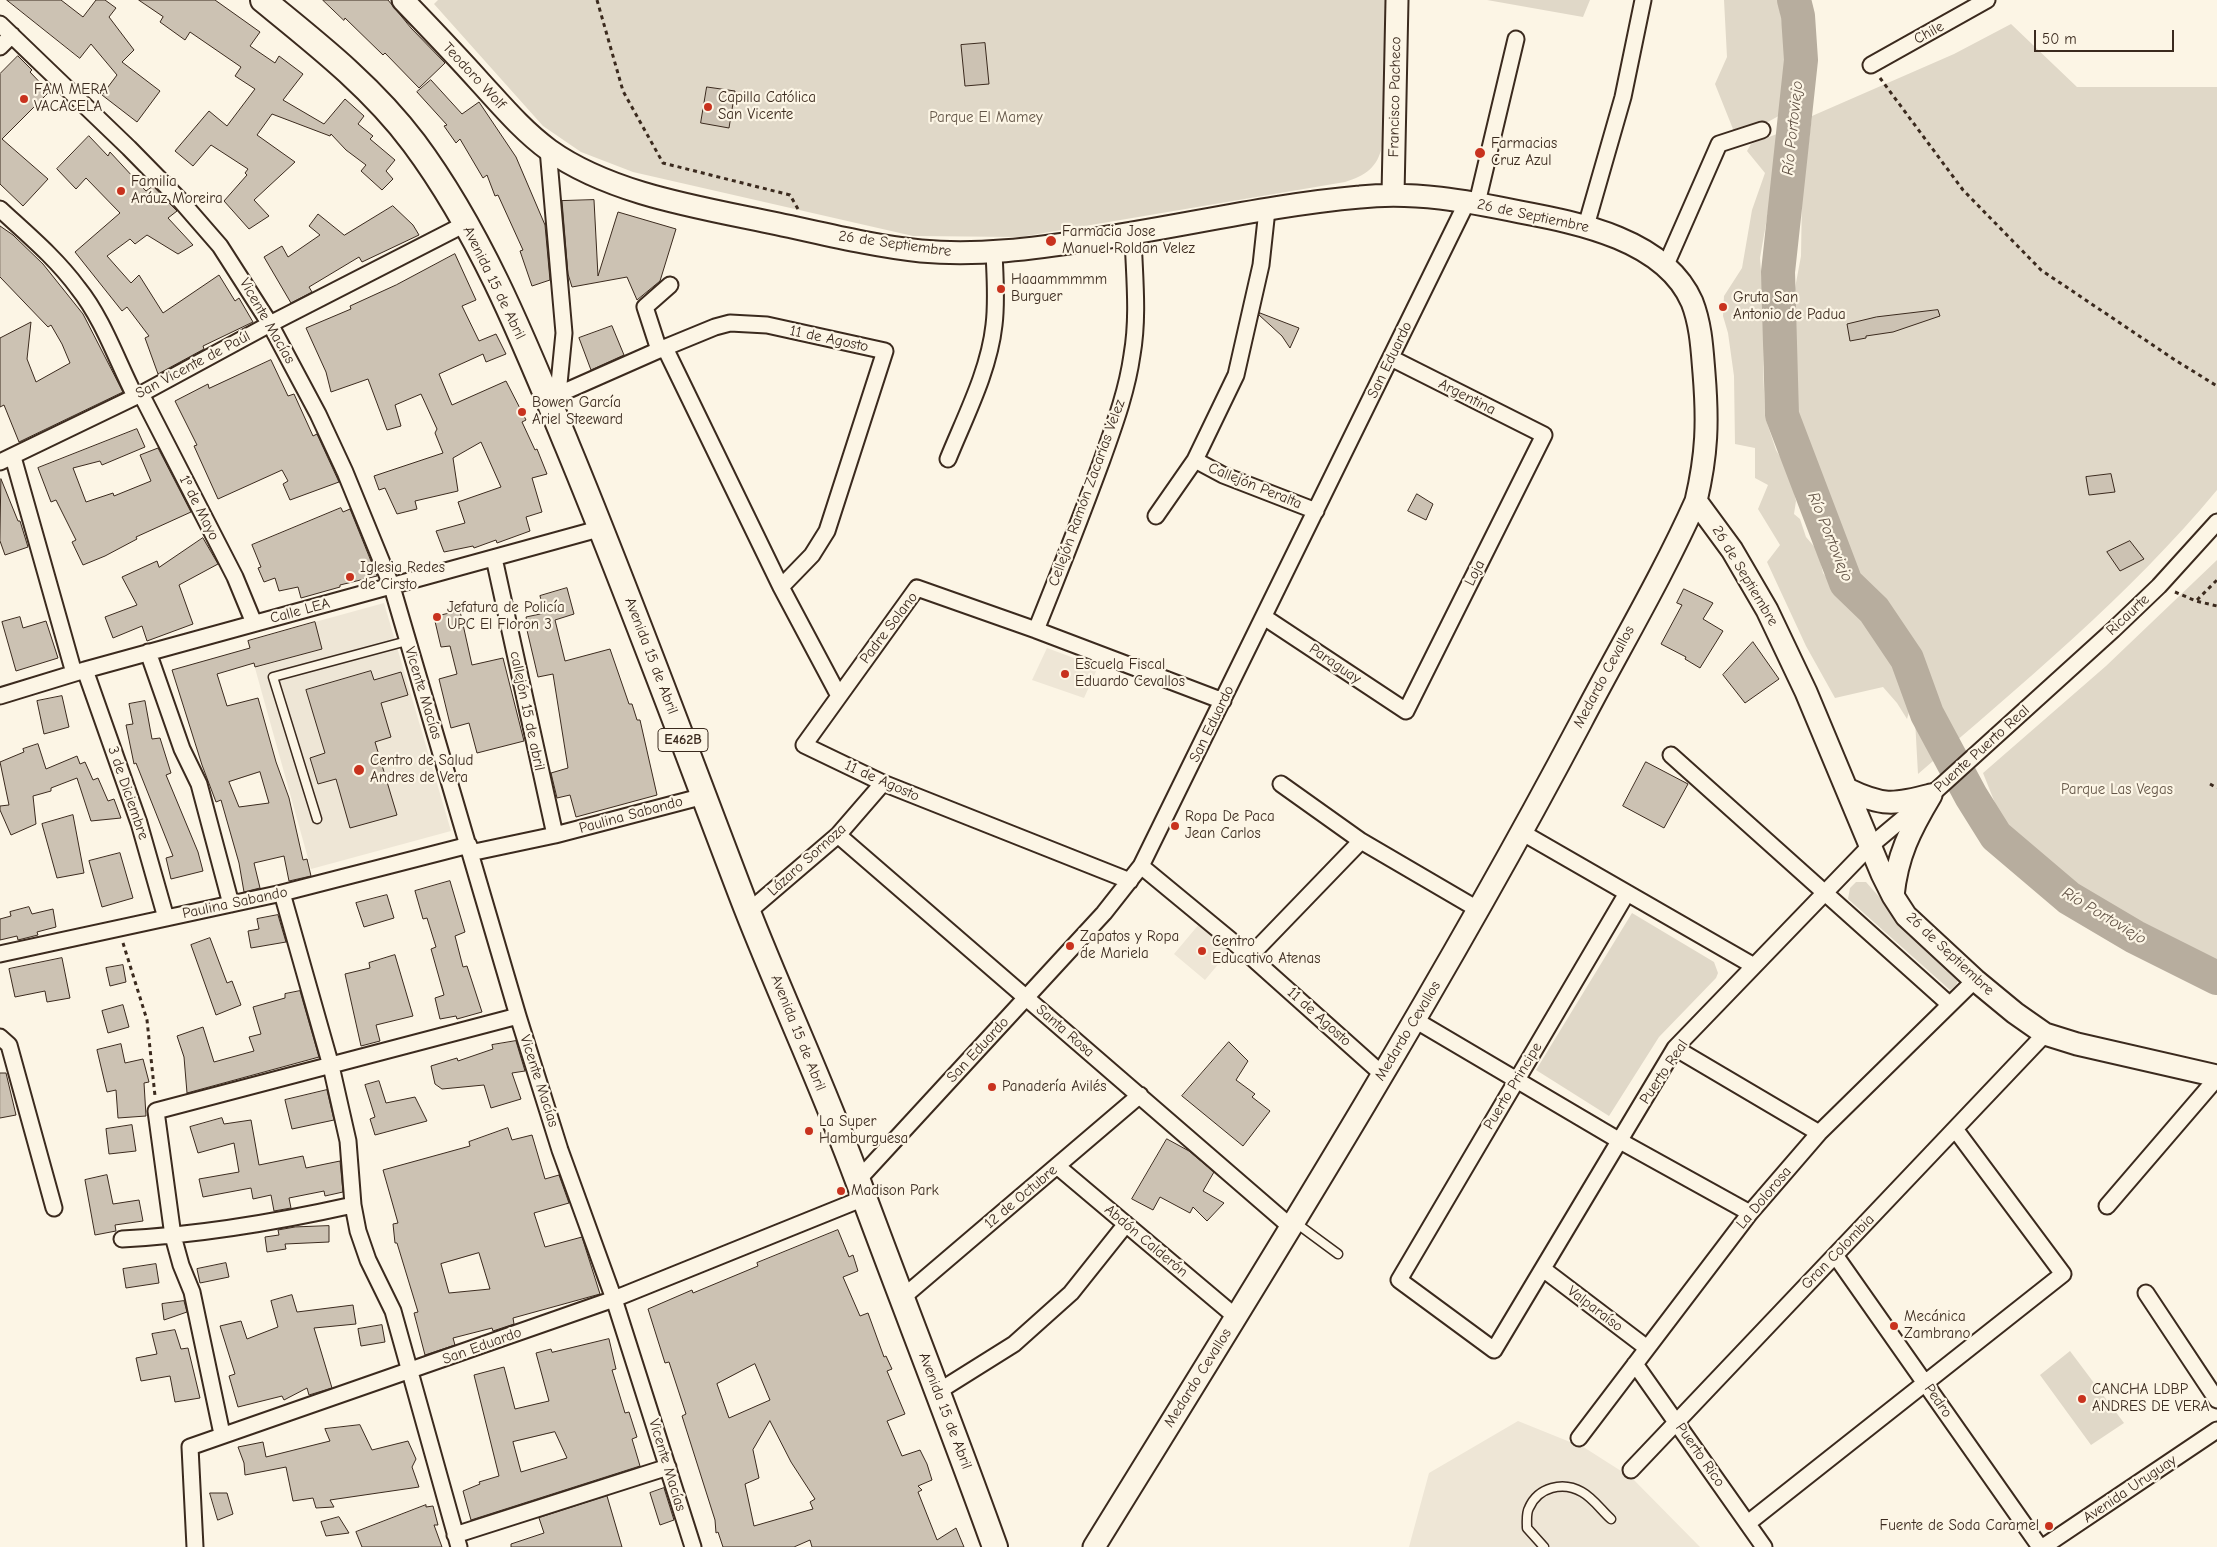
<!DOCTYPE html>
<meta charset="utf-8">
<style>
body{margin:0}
#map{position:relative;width:2217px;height:1547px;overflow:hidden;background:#fcf5e5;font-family:"Comic Neue",sans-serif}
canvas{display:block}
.scale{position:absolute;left:2034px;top:30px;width:140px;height:22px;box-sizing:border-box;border:2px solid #3b2a1e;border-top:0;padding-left:6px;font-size:15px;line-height:18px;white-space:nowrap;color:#3b2a1e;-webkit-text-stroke:4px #fcf5e5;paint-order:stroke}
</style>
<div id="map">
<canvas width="2217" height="1547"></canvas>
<div class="scale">50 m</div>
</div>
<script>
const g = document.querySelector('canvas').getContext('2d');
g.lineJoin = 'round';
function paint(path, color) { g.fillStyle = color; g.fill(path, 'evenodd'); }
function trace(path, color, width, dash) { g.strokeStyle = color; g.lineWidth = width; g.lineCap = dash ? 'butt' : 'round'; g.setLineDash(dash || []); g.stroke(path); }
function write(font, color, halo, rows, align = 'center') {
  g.font = font + ' "Comic Neue",sans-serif'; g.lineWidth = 4.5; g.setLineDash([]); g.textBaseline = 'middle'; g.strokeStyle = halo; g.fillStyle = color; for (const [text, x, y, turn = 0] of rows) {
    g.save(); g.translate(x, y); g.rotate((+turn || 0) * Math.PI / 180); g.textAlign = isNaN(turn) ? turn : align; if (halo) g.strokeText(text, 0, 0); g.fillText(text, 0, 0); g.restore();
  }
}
paint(new Path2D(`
 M384,603l67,228 -140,38 -56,-201 67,-19 -7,-27z
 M1047,648l51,19 -14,31 -52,-18z
 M1200,923l31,26 -26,31 -31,-26z
 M1518,1421l67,27 47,30 68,69h-291l20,-74z`), '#eee6d6');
paint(new Path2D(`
 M438,0h947l-3,146c-4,21 -17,30 -37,36l-325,55 -107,-1 -280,-64 -52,-20 -38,-26 -109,-122z
 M1487,0h103l-7,17z
 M1724,0h54l8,48 -2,65 -47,26 -22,-55 12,-27z
 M2011,24l66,63h140v403c-88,106 -195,194 -299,284l-7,-127 -49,-69 -29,-58 -40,-109 -6,-80 14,-75 1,-61 10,-79 142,-62z
 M1782,132l-22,126 4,50 -1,58 2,51 11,33 13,22 7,29 -2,13 6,5 6,18 12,14 5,22 19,26 32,23 25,45 14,30 -6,22 -10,-16 -14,-16 -48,11 -29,-52 -39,-84 13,-17 -22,-36 10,-24 -13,-7v-30l-20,-4 -1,-68 -6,-43 -5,-17 1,-20 18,-28 10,-58 13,-37 -18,-22 4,-7z
 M2217,560v405l-91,-48 -76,-52 -49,-47 -18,-45 123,-107z
 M1856,882h10l61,69 32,27 -3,7 -6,5 -102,-91 2,-11z
 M1632,913l82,49 4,11 -2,5 -57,59 -50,79 -73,-46z
 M2070,1351l54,72 -33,22 -51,-70z`), '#e0d8c8');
trace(new Path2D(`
 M1794,0l4,16 3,44 -23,212 4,143 64,168 28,27 33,49 20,55 44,82 25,40 73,62 66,39 82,41`), '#b7ad9e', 34);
const building = new Path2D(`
 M7,0h54l22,17 13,-17h9l11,8 -7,9 25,33 -12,12 38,29 -23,31 -35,-27 15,-20 -26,-31 -11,14z
 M139,0h76l45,32 -10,14 25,17 4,-7 24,18 -20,26 41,24 21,-25 19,17 -6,8 15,12 -3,3 25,21 -9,11 7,8 -11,11 -21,-19 5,-6 -20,-15 -15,-16 -1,2 -58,-22 -15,21 38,27 -41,38 15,16 -20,13 -25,-28 23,-26 -2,-2 3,-4 -37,-24 -18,21 -18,-15 34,-40 18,15 28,-37 -20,-13 6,-9 -51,-35 -5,8 -25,-18 3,-5z
 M323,0h65l23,28 34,35 -26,25 -34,-35 -2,2 -38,-37 -1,2z
 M985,43l4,41 -24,2 -4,-41z
 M18,56l14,14 -2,2 19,20 -47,47 46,40 -25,27 -23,-22v-110z
 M431,80l31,34 17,-12 37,55 29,68 5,55 -18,6 -12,-35 3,-1 -25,-55 -3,1 -8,-21 -4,3 -23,-39 -4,4 -12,-17 3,-1 -30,-33z
 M707,87l28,4 -6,37 -28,-5z
 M89,136l19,20 2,-4 36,39 7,-5 17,18 7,7 -9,7 25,27 -15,9 -31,-19 -12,9 -5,-5 -23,17 24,27 8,-8 24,38 56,-38 16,26 4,-3 14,24 -50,24 1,3 -46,25 -13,-36 4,-2 -22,-29 -5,4 -47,-59 45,-39 -34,-35 -10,11 -19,-20z
 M594,200l4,76 20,-64 58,17 -16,52 -23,19 -10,-23 -55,10 -4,-13 -6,-73z
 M393,206l20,19 6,10 -57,27 -3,-5 -50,30 3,5 -21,11 -27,-46 18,-11 6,11 32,-22 -11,-9 9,-12 26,21z
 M0,226l13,9 30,29 40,50 40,78 -104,50 -15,-37 -4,2v-69l31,-16 -4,37 9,23 34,-19 -8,-19 -11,-19 -3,2 -48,-50z
 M455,254l21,46 -14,6 17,35 17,-7 10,20 -20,8 -3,-8 -44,20 13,31 54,-24 20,39 -4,2 13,28 2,-1 10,25 -15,4 10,34 -16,5 4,14 -33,12 -1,-3 -22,8 -1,-2 -29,6 -8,-21 29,-8 -7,-21 43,-15 -20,-45 -28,16 5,33 -43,10 2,8 -20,5 -12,-26 -6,2 -5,-14 69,-23 -8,-20 2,-4 -16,-35 -26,11 6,21 -14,4 -19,-51 -37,13 -5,-20 -20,-44 45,-19 -1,-3 46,-21z
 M1938,310l2,6 -47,16 -27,4v2l-16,3 -3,-17 29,-7z
 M1260,313l39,15 -9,20 -8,-12 -23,-21z
 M612,326l12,29 -33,15 -12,-32z
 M271,360l17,36 6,-2 19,42 4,-2 22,48 -49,18 -7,-16 5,-3 -6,-11 -64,29 -24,-53 3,-1 -22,-44 33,-17 1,4z
 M137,429l8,18 -43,18 -2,-4 -27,7 13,34 27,-9 1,3 37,-15 -11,-26 18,-7 33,64 -55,25 1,2 -32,17 -22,9 -11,-23 4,-2 -20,-40 -5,2 -13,-34z
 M2111,474l4,18 -26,3 -3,-18z
 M1,479l17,42h2l8,26 -23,8 -5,-14z
 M1417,494l16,10 -7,16 -18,-9z
 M341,508l2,4 7,-3 27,67 -37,9v2l-39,11 -3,-11 -19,4 -4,-13 -11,4 -6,-14 3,-1 -9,-22z
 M203,538l15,26 -39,21 14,39 -46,17 -5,-15 -29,12 -8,-21 32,-12 -15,-28 35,-16 2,6z
 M2130,541l14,18 -24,12 -13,-19z
 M567,588l7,26 -19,6 10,41 45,-12 19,55h3l5,16h3l17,75 -81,22 -6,-22 -13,3 -6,-25 17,-5 -15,-94 -15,3 -12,-51h2l-2,-9 19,-4 -5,-17z
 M1684,589l29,14 -10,16 20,12 -23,37 -15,-9 1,-2 -25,-13 21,-39 -5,-2z
 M460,611l12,54 31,-7 21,83 -47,12 -8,-30 -18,5 -12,-49 18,-5 -7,-28 -9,1 -7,-30z
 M20,617l3,11 23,-7 12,37 -42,13 -14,-49z
 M315,622l7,27 -67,18 -1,-4 -37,11 10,32 31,-8 18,64 13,36 14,62 4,-1 4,17 -22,5 -5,-25 -30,7 6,25 -16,4 -5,-29 -18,-63 -5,2 -14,-37 -30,-95 78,-22 -2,-7zM260,772l9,31 -30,4 -10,-25z
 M1753,642l26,37 -34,24 -22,-28z
 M371,671l3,9 27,-8 7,23 -27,8 10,34 -16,5 22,73 -47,13 -14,-49 -18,5 -8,-26 15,-5 -19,-63z
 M62,696l7,31 -25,7 -7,-33z
 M145,701l7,38 8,-1 11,35 -5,2 32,77 5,19 -32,8 -5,-21 7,-2 -37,-93 -2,1 -8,-39 7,-1 -4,-20z
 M38,744l8,25 31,-13 3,8 5,-2 8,18 5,-2 10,23 6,-2 7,19 -30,3 -14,-43 -26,10v3l-18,5 3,28 -25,11 -11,-25v-4l9,-1 -9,-43 24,-10 -1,-3z
 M1646,762l42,22 -24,44 -41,-22z
 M73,815l11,58 -27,5 -15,-54z
 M120,853l13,45 -31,9 -13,-46z
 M450,881l15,51 -10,4 8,31 4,-1 15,46 -25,7 -1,-3 -16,3 -5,-21 9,-3 -13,-46 5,-2 -9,-29 -4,1 -8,-28z
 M387,895l7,23 -30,9 -8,-24z
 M29,907l3,7 21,-5 3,18 -19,5 1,3 -20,5 -1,-4 -17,4v-21l11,-3 -1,-4z
 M278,915l8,27 -35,6 -3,-17 11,-2 -2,-10z
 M210,938l17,45 5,-2 9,24 -25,10 -25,-70z
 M395,955l18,61 -37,9 4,16 -19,5 -16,-72 25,-6 -1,-5z
 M62,958l8,40 -23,4 -2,-11 -30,6 -6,-28z
 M123,965l3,17 -16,4 -4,-18z
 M300,991l19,66 -132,36 -3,-36 -7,-21 26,-9 11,35 40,-11 -5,-14 12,-3 -8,-27 32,-9v-4z
 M123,1005l6,22 -21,6 -6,-22z
 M516,1041l9,30 -13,2 9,26 -30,9 -7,-23 -42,4 -7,-5 -4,-18 26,-8 1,3 35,-12 -1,-4z
 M1229,1042l19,19 -12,19 19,14 -3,3 18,14 -27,35 -61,-50z
 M121,1044l4,19 18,-4 6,23 -5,1 2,33 -28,2 -2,-28 -9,2 -10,-42z
 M0,1073h6l10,42 -16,3z
 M379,1081l7,22 29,-6 12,24 -52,14 -5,-16 5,-2 -10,-32z
 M327,1090l7,30 -42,9 -7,-29z
 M222,1118l2,6 27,-4 8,45 44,-9 3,12 34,-7 3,31 -18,4 -1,-5 -35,7 2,10 -17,3 -3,-16 -18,4 -2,-11 -48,9 -4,-18 40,-7 -5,-29 -36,10 -8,-26z
 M132,1125l4,26 -27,3 -3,-25z
 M508,1128l4,12 20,-5 13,44 14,-4 10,28 -35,10 11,34 37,-10 18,57 -87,24 1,6 -21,7 -1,-3 -39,10 2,7 -30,10 -11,-42 4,-1 -21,-69h-2l-2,-19 5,-1 -15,-53 87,-24 -1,-4zM479,1253l11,36 -41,4 -8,-29z
 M1167,1139l22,12 25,21 -11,19 21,12 -17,18 -14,-14 -3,6 -30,-16 -7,13 -21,-11z
 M107,1175l6,29 26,-4 4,21 -28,4 1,6 -21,4 -10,-55z
 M329,1226v16l-44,2 1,5 -19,3 -2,-15 14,-2 -1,-5 17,-3z
 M838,1230l11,27 4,-2 5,16 -15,6 17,39 8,-3 16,44 2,-1 6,13 -5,2 18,43 -18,7 15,35 18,-6 7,14 5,16 -14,6 4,4 -4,2 19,48 19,-12 8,19h-152l-2,-7 -16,7h-71l-5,-15 -2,1 -1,-13 -33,-104 4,-2 -17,-52 -4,1 -17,-54 44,-19 1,3 65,-27 -1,-3zM755,1364l15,36 -41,18 -12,-34zM770,1421l21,41 24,37 -5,3 3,7 -59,17 -9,-42 14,-6 -6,-28z
 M226,1263l3,14 -29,6 -3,-14z
 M156,1264l3,19 -33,5 -3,-19z
 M292,1295l5,17 56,-7 3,19 -42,4 18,60 -23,7 -2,-7 -23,12 -2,-4 -44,11 -9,-31 6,-2 -15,-48 21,-5 6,18 31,-12 -7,-26z
 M184,1301l3,11 -23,8 -2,-16z
 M382,1325l3,17 -24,4 -3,-17z
 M175,1330l6,19 7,-1 12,50 -25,4 -5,-26 -29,5 -5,-23 21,-4 -5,-20z
 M609,1339l7,30 -4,1 13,43 4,-1 8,25 -5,2 8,27 -169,54 -8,-29 17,-7 -1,-2 20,-6 -25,-101 30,-8 11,42 34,-8 -13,-48 15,-4 1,3zM555,1432l12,26 -46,14 -8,-30z
 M360,1425l12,25 36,-9 8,18 -4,8 7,20 -89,13 4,7 -18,1 -3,-10 -20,3 -7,-34 -41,8 -1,-12 -6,-16 25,-5 3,15 64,-16 -5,-12z
 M664,1488l10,32 -14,5 -10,-32z
 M210,1493h17l6,21 -15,6z
 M607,1496l15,51h-111v-3l33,-11 -5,-15z
 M426,1505v2l7,-1 5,19h-4l8,22h-80l-6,-15z
 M339,1517l10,16 -23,3 -5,-14z`);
paint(building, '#ccc2b3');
trace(building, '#3b2a1e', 1);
const lane = new Path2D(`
 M317,819l-44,-142 134,-36
 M1296,1223l42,31
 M1544,1547l-17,-19c0,-6 -1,-15 2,-20 9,-21 34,-27 53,-16 11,6 20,19 29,27`);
const street = new Path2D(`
 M0,24l129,124 51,52 40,46 50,78 48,90 27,58 47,115 126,429 42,134 54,149 79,248
 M0,47l12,-12
 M1871,65l116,-65
 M548,149l16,184 -6,61
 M1477,203l39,-164
 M0,209c27,25 56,49 78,79 25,31 39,73 57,108
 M1586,226l37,-129 20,-97
 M1665,267l54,-123 43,-14
 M665,348l116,239 58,109
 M659,350l-14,-43 25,-22
 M141,394l94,183 19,46
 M548,399l111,-49 56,-23 15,-4 37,2 118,26 -58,180 -15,24 -31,32
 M13,457l61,216
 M948,459c17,-42 41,-88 46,-134 3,-24 1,-48 0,-73
 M1195,460l28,15 93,36
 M0,462l141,-68 129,-70 195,-100
 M1156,516l39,-56 41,-85 25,-110 6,-55
 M494,558l61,277
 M1264,617l142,94 138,-276 -153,-77
 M1036,630c23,-57 45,-113 66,-170 12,-34 25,-69 30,-105 7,-40 2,-81 1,-121
 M148,652l34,97 17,35 32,120
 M85,670l54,153 27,95
 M0,696l85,-26 517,-142
 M1671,755l278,249
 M1281,784l80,57 118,69
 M1523,833l231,133
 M838,835l453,392
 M470,853l85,-18 149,-39
 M1141,866l109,90 132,118
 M1130,881l-247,-98 -79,-38 113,-157 119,42 187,71
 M282,893l49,173 17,75 5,64 5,26 10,29 25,51 66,236
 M1627,893l-228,387 95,70 181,-302 194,-201 62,-52 182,-165 46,-44 58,-64
 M748,912l90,-77 45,-52
 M0,954l282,-61 187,-48
 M1250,956l111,-115
 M1415,1020l205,121 130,72
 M0,1037l9,8 45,163
 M1675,1048l144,85
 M1057,1166l179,151
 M858,1180l246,-267 37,-47 326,-664
 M2107,1206l110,-128
 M122,1239c79,-4 155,-17 231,-34
 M1835,1255l205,292
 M1543,1269l104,79
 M2146,1293l71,107
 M902,1298l238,-203
 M1635,1364l129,183
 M939,1391l75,-47 57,-51 55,-69
 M222,1434l-30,-142 -11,-27 -8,-29 -17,-125 362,-95
 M1579,1438l171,-225 69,-80 156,-153
 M1631,1470l414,-436
 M1748,1523l315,-249 -108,-145
 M455,1535l213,-68
 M195,1547l-5,-100 424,-148 250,-101
 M2043,1547l174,-117`);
const secondary = new Path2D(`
 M403,0c26,27 52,54 77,82 22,24 43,49 69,68 63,45 154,58 229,74 47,10 95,22 143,27 57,5 112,-2 168,-11 90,-13 180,-35 271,-43 54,-6 107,4 160,15 59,11 145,28 172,90 9,23 10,47 12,71 4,49 3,81 -8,128l36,49 35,60 39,82 76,182 11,22 13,20 69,64 40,33 30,21 32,10 140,32
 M1393,195l4,-195
 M1847,789c35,17 46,16 84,6
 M1893,896c4,-40 17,-66 38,-101
 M1094,1547c168,-272 338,-543 487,-825 38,-73 81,-145 115,-221`);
const primary = new Path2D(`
 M263,0c54,44 109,87 151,143 67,90 110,198 153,302 63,152 120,308 179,462 36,92 78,181 112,274 45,122 93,243 137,366`);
trace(lane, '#3b2a1e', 11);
trace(street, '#3b2a1e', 19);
trace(secondary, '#3b2a1e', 25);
trace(primary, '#3b2a1e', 28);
trace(new Path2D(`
 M597,0l26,91 40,72 127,32 8,14
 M1880,78l83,112 78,80 134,90 42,26
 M2175,592l21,9 21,5
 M2197,600l20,-20
 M2210,784l7,4
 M123,943l24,77 8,76`), '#3b2a1e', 3, [4, 4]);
trace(lane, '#fcf5e5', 8);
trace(street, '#fcf5e5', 15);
trace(secondary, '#fcf5e5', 21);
trace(primary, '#fcf5e5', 24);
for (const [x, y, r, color] of [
 [24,99,5,"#c8321e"],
 [708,107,5,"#c8321e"],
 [1480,153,6,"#c8321e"],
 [121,191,5,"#c8321e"],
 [1051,241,6,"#c8321e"],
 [1001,289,5,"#c8321e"],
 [1723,307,5,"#c8321e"],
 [522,412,5,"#c8321e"],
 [350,577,5,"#c8321e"],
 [437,617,5,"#c8321e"],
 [1065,674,5,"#c8321e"],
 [359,770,6,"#c8321e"],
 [1175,826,5,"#c8321e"],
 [1070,946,5,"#c8321e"],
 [1202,951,5,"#c8321e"],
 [992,1087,5,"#c8321e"],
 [809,1131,5,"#c8321e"],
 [841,1191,5,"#c8321e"],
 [1894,1326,5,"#c8321e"],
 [2082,1399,5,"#c8321e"],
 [2049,1526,5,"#c8321e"]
]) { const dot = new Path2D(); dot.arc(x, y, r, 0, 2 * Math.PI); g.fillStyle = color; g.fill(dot); trace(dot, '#fcf5e5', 2); }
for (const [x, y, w] of [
 [683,740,50]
]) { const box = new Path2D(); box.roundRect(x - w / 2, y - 11.5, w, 23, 4); g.fillStyle = '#fcf5e5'; g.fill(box); trace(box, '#3b2a1e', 1); }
write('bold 14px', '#3b2a1e', null, [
 ["E462B",683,740]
]);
write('15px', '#3b2a1e', '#fcf5e5', [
 ["Chile",1929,33,-29],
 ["Teodoro Wolf",474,76,47],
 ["Francisco Pacheco",1395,97,-89],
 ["26 de Septiembre",1533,216,12],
 ["26 de Septiembre",895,244,8],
 ["Avenida 15 de Abril",494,283,64],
 ["Vicente Macías",267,321,60],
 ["11 de Agosto",829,339,12],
 ["San Eduardo",1390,360,-64],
 ["San Vicente de Paúl",193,365,-28],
 ["Argentina",1467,397,27],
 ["Callejón Peralta",1255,486,22],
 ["Cellejón Ramón Zacarías Velez",1087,493,-70],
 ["1º de Mayo",199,508,63],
 ["Loja",1475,573,-63],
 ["26 de Septiembre",1745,576,59],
 ["Calle LEA",300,611,-15],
 ["Ricaurte",2128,615,-43],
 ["Padre Solano",889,628,-53],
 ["Avenida 15 de Abril",651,656,69],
 ["Paraguay",1335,664,34],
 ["Medardo Cevallos",1604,677,-62],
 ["Vicente Macías",423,693,73],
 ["callejón 15 de abril",527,711,78],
 ["San Eduardo",1212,724,-64],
 ["Puente Puerto Real",1982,749,-42],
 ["11 de Agosto",882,781,24],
 ["3 de Diciembre",128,793,71],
 ["Paulina Sabando",631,815,-15],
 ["Lázaro Sornoza",807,860,-42],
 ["Paulina Sabando",235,903,-12],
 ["26 de Septiembre",1950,954,43],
 ["11 de Agosto",1319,1017,42],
 ["Santa Rosa",1065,1031,41],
 ["Medardo Cevallos",1408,1031,-59],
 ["Avenida 15 de Abril",798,1033,68],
 ["San Eduardo",978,1050,-47],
 ["Puerto Real",1664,1072,-56],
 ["Vicente Macías",539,1081,72],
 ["Puerto Principe",1513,1086,-59],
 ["12 de Octubre",1021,1197,-40],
 ["La Dolorosa",1764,1198,-50],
 ["Abdón Calderón",1146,1241,40],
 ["Gran Colombia",1838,1252,-46],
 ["Valparaíso",1595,1309,37],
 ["San Eduardo",482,1346,-20],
 ["Medardo Cevallos",1198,1378,-58],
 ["Pedro",1938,1401,55],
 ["Avenida 15 de Abril",945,1411,69],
 ["Puerto Rico",1700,1455,55],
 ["Vicente Macías",667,1465,73],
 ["Avenida Uruguay",2130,1489,-34]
]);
write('15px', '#3b2a1e', '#fcf5e5', [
 ["FAM MERA",34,90],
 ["VACACELA",34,107],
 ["Capilla Católica",718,98],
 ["San Vicente",718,115],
 ["Farmacias",1491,144],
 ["Cruz Azul",1491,161],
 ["Familia",131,182],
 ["Aráuz Moreira",131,199],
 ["Farmacia Jose",1062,232],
 ["Manuel Roldan Velez",1062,249],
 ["Haaammmmm",1011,280],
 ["Burguer",1011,297],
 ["Gruta San",1733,298],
 ["Antonio de Padua",1733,315],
 ["Bowen García",532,403],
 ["Ariel Steeward",532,420],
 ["Iglesia Redes",360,568],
 ["de Cirsto",360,585],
 ["Jefatura de Policía",447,608],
 ["UPC El Floron 3",447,625],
 ["Escuela Fiscal",1075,665],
 ["Eduardo Cevallos",1075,682],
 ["Centro de Salud",370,761],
 ["Andres de Vera",370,778],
 ["Ropa De Paca",1185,817],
 ["Jean Carlos",1185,834],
 ["Zapatos y Ropa",1080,937],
 ["de Mariela",1080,954],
 ["Centro",1212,942],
 ["Educativo Atenas",1212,959],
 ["Panadería Avilés",1002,1087],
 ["La Super",819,1122],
 ["Hamburguesa",819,1139],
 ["Madison Park",851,1191],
 ["Mecánica",1904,1317],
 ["Zambrano",1904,1334],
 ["CANCHA LDBP",2092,1390],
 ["ANDRES DE VERA",2092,1407],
 ["Fuente de Soda Caramel",2039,1526,"right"]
], 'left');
write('15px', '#645648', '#fcf5e5', [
 ["Parque El Mamey",986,118],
 ["Parque Las Vegas",2117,790]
]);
write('italic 16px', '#605144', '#fcf5e5', [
 ["Río Portoviejo",1793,128,-84],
 ["Río Portoviejo",1830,537,68],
 ["Río Portoviejo",2104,916,31]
]);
</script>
